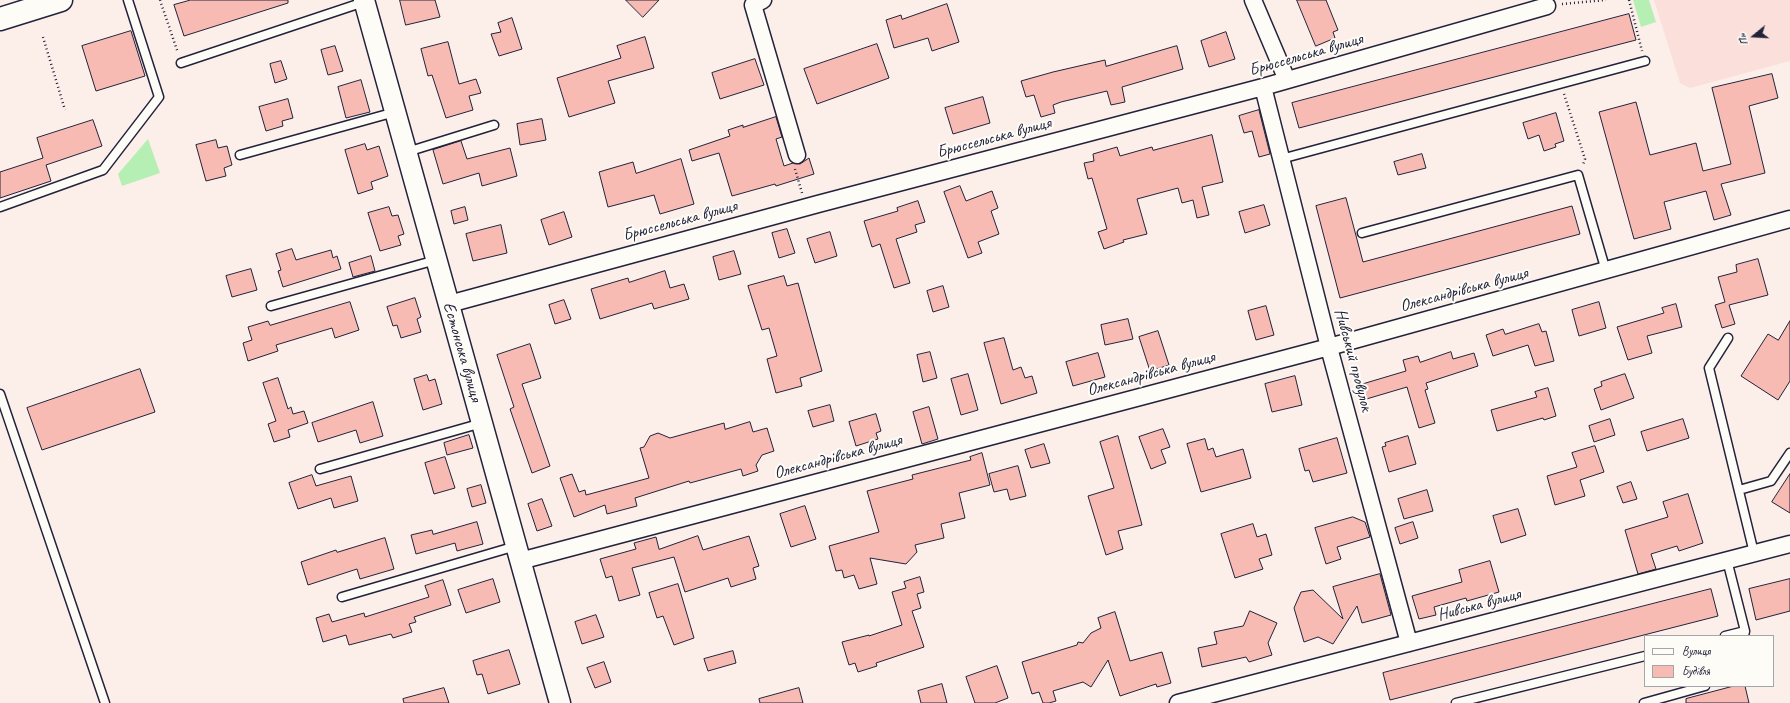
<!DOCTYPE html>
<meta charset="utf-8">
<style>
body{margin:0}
#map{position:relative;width:1790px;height:703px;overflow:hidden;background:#fcefea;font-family:Caveat,sans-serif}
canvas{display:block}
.legend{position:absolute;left:1644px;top:635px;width:130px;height:52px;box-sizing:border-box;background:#fdfcf7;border:1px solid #a5a5ac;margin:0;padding:5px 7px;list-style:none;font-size:12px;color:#22223b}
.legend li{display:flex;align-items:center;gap:8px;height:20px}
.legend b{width:20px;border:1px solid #a5a5ac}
.north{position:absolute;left:1734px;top:16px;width:40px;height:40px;-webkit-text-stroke:3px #fdfcf7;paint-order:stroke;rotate:252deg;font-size:11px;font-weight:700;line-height:16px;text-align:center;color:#22223b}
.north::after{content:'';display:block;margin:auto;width:14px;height:18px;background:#22223b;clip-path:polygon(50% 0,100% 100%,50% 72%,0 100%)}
</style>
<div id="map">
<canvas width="1790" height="703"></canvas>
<ul class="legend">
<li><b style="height:5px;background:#fdfcf7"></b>Вулиця</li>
<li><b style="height:11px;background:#f7bbb4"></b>Будівля</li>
</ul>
<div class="north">Пн</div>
</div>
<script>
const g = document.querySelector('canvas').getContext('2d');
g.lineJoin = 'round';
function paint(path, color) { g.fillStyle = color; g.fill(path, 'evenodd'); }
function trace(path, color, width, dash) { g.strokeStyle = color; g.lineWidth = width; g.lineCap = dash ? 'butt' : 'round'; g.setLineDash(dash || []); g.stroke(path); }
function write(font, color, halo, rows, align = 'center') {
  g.font = font + ' Caveat,sans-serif'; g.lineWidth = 4; g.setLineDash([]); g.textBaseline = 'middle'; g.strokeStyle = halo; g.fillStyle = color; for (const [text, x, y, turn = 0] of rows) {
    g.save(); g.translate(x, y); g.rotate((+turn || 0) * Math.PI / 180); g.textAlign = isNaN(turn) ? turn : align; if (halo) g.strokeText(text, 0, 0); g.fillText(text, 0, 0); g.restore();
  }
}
paint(new Path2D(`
 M1654,0h136v61l-100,27 -10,-5z`), '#fadfda');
paint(new Path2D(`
 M1633,0h16l7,22 -15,5z
 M148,139l12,34 -38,13 -4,-12z`), '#b6efb3');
const building = new Path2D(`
 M191,0h97v3l-104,33 -10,-31z
 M400,0h35l5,17 -34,8z
 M626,0h33l-16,17z
 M1297,0h29l12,30 -5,2 2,6 -19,8z
 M947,4l12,38 -27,9 -4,-13 -34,10 -8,-28 15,-5 1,4z
 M1629,14l7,26 -337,88 -7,-25z
 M512,18l10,31 -23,7 -8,-22 10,-2 -3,-9z
 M131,31l14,45 -49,15 -14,-45z
 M1226,32l9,27 -26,8 -8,-26z
 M645,37l9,31 -46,13 7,22 -46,14 -12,-39 64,-20 -4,-12z
 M448,42l11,42 17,-5 5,14 -12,3 4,14 -27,8 -14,-43 -4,1 -7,-27z
 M877,44l12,34 -72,26 -13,-35z
 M335,46l8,25 -15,4 -7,-25z
 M1177,46l6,23 -61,18 3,15 -14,3 -4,-14 -46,11 -8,3 2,8 -14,4 -7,-22 -8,2 -5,-16 32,-9 52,-12 1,6z
 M755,59l9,26 -44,14 -8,-26z
 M281,61l6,18 -12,4 -5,-19z
 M1772,74l6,24 -29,8 16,67 -44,11 10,31 -17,5 -8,-29 -42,11 7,27 -37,10 -35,-127 37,-10 14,53 46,-12 7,28 28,-7 -19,-76z
 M361,80l9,32 -24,6 -8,-31z
 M983,97l7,26 -37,11 -8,-26z
 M288,99l5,19 -11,3 1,5 -17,5 -7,-24z
 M1259,110l11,44 -11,3 -7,-26 -8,2 -5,-17z
 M1556,113l8,28 -9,3 1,3 -12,4 -5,-16 -11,4 -5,-16z
 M776,117l6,20 -6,2 8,27 9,-3 7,1 9,-6 5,16 -38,12 -1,-2 -43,12 -13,-43 -27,8 -3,-11 41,-14 -2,-6 15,-5v2z
 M542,119l4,21 -26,5 -3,-21z
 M93,120l9,26 -56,19 5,16 -51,17v-26l43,-14 -6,-20z
 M1212,135l11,47 -21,5 7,28 -12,3 -4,-18 -11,3 -4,-15 -41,11 10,35 -24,6 1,2 -20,7 -6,-17 9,-3 -15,-51 -4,1 -4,-16 10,-2 -1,-7 24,-7 3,9 32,-9 1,3z
 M216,140l2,8 9,-2 5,19 -8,3 2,8 -20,5 -10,-36z
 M461,141l6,18 43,-11 7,28 -35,10 -3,-13 -36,11 -10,-34z
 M365,144l2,6 12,-4 9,30 -17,6 2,7 -15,5 -13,-44z
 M1422,154l4,14 -28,7 -4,-13z
 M681,159l13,45 -34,10 -6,-19 -46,12 -9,-35 34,-10 3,11z
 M960,186l6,15 26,-10 6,17 -7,3 8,23 -21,8 4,11 -14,5 -24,-66z
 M1346,198l17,64 209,-56 8,28 -240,64 -24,-92z
 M918,201l7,21 -10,3 2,7 -21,7 14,44 -16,5 -14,-44 -8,3 -8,-26 34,-10 -1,-3z
 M1264,205l6,20 -25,8 -6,-21z
 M389,207l3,9 6,-1 6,19 -6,2 3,9 -21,6 -12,-38z
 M465,207l3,13 -14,4 -3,-13z
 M564,212l8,25 -23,8 -8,-25z
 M501,225l6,28 -34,8 -7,-27z
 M787,229l8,24 -16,5 -7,-25z
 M830,232l7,24 -22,7 -8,-24z
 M292,249l4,11 35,-10 2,8 4,-2 4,13 -58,18 -5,-16 3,-1 -5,-16z
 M734,251l7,23 -22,6 -6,-23z
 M371,256l4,15 -22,6 -4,-14z
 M1758,259l10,36 -39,10 6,19 -13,4 -7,-23 10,-3 -7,-25 19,-5 -1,-7z
 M251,269l6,21 -25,7 -6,-21z
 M665,271l5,17 14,-4 5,15 -35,10 -2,-6 -52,16 -9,-30 37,-11 1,4z
 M784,276l3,10 11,-3 24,88 -22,7 2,8 -26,7 -9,-34 10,-3 -8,-28 -7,2 -14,-44z
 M943,286l6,21 -16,5 -6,-21z
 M415,298l6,19 -4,2 4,13 -20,6 -4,-13 -4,1 -6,-19z
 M564,300l7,19 -16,5 -6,-19z
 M350,302l9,28 -24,8 -3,-10 -56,17 2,6 -30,10 -5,-18 9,-3 -4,-13 20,-6 2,4z
 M1599,302l7,26 -27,8 -7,-26z
 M1676,304l6,23 -35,9 5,17 -24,7 -11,-33 47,-14 -2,-5z
 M1266,306l8,29 -18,5 -8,-29z
 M1128,319l5,20 -28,6 -4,-20z
 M1790,321v60l-12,19 -37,-24 27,-42 10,6z
 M1539,324l3,8 4,-1 8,30 -19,5 -7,-21 -35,11 -7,-21 17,-6 2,5z
 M1158,331l11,34 -19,6 -11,-34z
 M1004,338l9,32 8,-3 4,11 7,-2 5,17 -36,11 -17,-61z
 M530,344l11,34 -19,6 28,82 -18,7 -22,-64 4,-2 -17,-52z
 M930,352l7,26 -14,4 -6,-27z
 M1451,352l2,7 21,-6 4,13 -52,17 2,6 -3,1 10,33 -16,5 -12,-41 -44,13 -4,-15 47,-14 -3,-11 15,-4 2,6z
 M1098,353l7,24 -32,9 -7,-24z
 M140,369l15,43 -113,38 -15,-42z
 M968,374l10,36 -17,5 -10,-36z
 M1625,374l9,24 -33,12 -7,-21 8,-3 -1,-4z
 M427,375l2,6 6,-2 7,25 -19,6 -9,-31z
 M1295,376l7,29 -30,7 -7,-28z
 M278,378l10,31 3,-2 2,7 11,-3 4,12 -20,7 2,7 -16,5 -6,-18 8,-3 -13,-38z
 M1548,388l8,28 -12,4 -1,-2 -46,13 -6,-21 46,-13 -2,-5z
 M373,402l10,34 -23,7 -4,-13 -38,12 -6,-19z
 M830,405l4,16 -21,6 -5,-16z
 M929,407l9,32 -16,5 -9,-32z
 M876,414l5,17 -5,2 2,6 -22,7 -7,-24z
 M1610,419l5,16 -21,7 -5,-16z
 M1683,419l6,19 -42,13 -6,-19z
 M750,422l3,10 14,-4 7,23 -12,4 -6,10 2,6 -15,5 -2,-7 -51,14 -1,-2 -54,17 2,8 -30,8 -2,-9 -31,12 -14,-39 12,-4 7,18 6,-2 1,5 63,-17 -9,-30 4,-1 6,-11 8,-3 12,5 54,-15 1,6z
 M1163,429l7,18 -9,3 5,13 -15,6 -12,-32z
 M469,435l4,13 -26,7 -3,-12z
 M1118,436l24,89 -24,6 5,18 -17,6 -18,-59 26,-8 -14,-46z
 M1408,436l8,28 -27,8 -7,-25 4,-1 -1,-3z
 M1337,438l10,35 -34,9 -4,-12 -4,1 -6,-22z
 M1205,439l3,11 5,-2 3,9 27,-8 8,29 -50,14 -14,-48z
 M1044,444l6,19 -19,5 -6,-18z
 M1595,446l9,26 -24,8 5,16 -30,9 -8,-29 30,-9 -5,-14z
 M982,453l8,32 -31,8 6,25 -24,6 3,14 -29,7 2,7 -11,12 -36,-6 7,26 -18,5 -5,-14 -10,3 -2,-8 -6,1 -7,-25 50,-14 -12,-41 46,-12 -1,-4 59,-15 -1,-3z
 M445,457l10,31 -21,6 -9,-31z
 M1018,466l8,30 -16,4 -3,-11 -13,3 -5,-18z
 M1790,474v39l-18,-11z
 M312,475l4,11 35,-10 7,25 -24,7 -3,-10 -33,11 -9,-26z
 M1631,482l6,17 -14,4 -6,-16z
 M481,485l5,18 -14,4 -5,-18z
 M1427,490l6,21 -29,8 -6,-20z
 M1688,494l15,49 -24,8 -2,-5 -26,8 5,15 -18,5 -13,-44 43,-13 -5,-15z
 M542,499l10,27 -15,5 -9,-27z
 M805,506l11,33 -25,8 -11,-33z
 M1518,509l8,26 -25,8 -8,-27z
 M1353,517l12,5 5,15 -33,10 4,12 -15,5 -11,-36z
 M477,522l6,22 -26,7 -2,-8 -39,11 -5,-19 21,-5 1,4z
 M1413,522l5,16 -18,6 -5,-16z
 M1253,524l4,13 9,-3 6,21 -13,4 4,10 -28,9 -14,-44z
 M698,536l5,14 46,-14 10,30 -6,2 3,11 -25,8 -3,-9 -43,14 -11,-35 -42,11 8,27 -21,6 -7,-25 -6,2 -6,-19 36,-10 -2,-6 22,-6 3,12z
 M385,538l9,31 -34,10 -3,-10 -49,16 -7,-23 35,-12 1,2z
 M1490,561l9,31 -32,9 -1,-3 -32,9 2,8 -17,4 -7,-23 50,-14 -3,-12z
 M1380,574l11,41 -29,8 -5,-17 -24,38 -15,-7 -14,5 -10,-34 7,-16 12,-2 30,29 -10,-32z
 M920,577l4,15 -7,2 4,14 -9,3 12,36 -48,16 1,3 -19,6 -3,-9 -6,2 -7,-23 27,-7v1l33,-11 -10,-33 14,-4 -2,-6z
 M493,579l7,23 -34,11 -8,-23z
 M1790,579v32l-34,9 -7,-31z
 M443,580l8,25 -37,12 2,5 -7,2 3,8 -19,6 -2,-4 -42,11 -3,-10 -23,7 -7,-24 13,-4 3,8 32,-9 1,4 64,-20 -4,-11z
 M678,584l16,54 -20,7 -11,-29 -6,2 -8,-25z
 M1711,589l7,27 -328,84 -7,-27z
 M1250,611l27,12 -9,20 4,12 -23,7 -3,-5 -44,10 -4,-19 19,-4 -3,-12 29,-6z
 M1115,612l15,49 32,-9 9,31 -14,4 -1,-3 -36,12 -12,-36 -17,27 -8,-5 -30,9 3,10 -7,2h-6l-4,-11 -7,2 -10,-32 55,-17 1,-3 5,1 8,-10 10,-5 -3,-10z
 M596,615l8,22 -22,7 -7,-22z
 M509,650l11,34 -32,10 -6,-20 -5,1 -4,-14z
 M733,651l3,12 -28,8 -4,-12z
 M604,662l7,20 -16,6 -8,-20z
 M997,666l11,32 -13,5h-20l-9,-26z
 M942,684l5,19h-26l-3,-12z
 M1734,686h11l4,17h-63v-4z
 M444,688l5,15h-45l-1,-4z
 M799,688l4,15h-43l-1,-4z`);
paint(building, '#f7bbb4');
trace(building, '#22223b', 1);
const service = new Path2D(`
 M181,63l183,-61
 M407,152l87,-27
 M240,155l155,-43
 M1281,159l364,-98
 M0,207l103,-37 56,-73 -31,-97
 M1362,233l216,-58 28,96
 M271,306l165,-46
 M1728,338l-19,30 45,185
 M0,394l105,309
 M320,469l162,-46
 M1739,490l32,-9 19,-28
 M1727,560l18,71 -1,5
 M342,597l174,-51
 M1725,636l20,-5
 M1456,703l189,-47
 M1644,703l61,-17`);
const minor = new Path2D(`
 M763,0l-10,5 44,150
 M1253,0l34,80
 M1263,87l68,268 78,288
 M449,304l369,-100 445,-117 284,-81
 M520,561l809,-214 461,-128
 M1178,703l612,-159`);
const tertiary = new Path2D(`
 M364,0l196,703`);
const secondary = new Path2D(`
 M0,19l61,-19`);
trace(service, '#22223b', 11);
trace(minor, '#22223b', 19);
trace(tertiary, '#22223b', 23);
trace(secondary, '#22223b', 25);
trace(new Path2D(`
 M160,0l18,53
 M1629,0l13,51
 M1562,4l44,-4
 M43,37l22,73
 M1564,94l21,65 -2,6
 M795,169l7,24`), '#22223b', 2.5, [1, 3]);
trace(service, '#fdfcf7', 8);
trace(minor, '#fdfcf7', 16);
trace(tertiary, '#fdfcf7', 20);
trace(secondary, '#fdfcf7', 22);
write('17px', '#22223b', '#fdfcf7', [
 ["Брюссельська вулиця",1306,55,-16],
 ["Брюссельська вулиця",994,138,-15],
 ["Брюссельська вулиця",680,221,-15],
 ["Олександрівська вулиця",1464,290,-15],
 ["Естонська вулиця",462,352,74],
 ["Нивський провулок",1353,360,75],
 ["Олександрівська вулиця",1151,374,-15],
 ["Олександрівська вулиця",838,457,-15],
 ["Нивська вулиця",1479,605,-15]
]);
</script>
